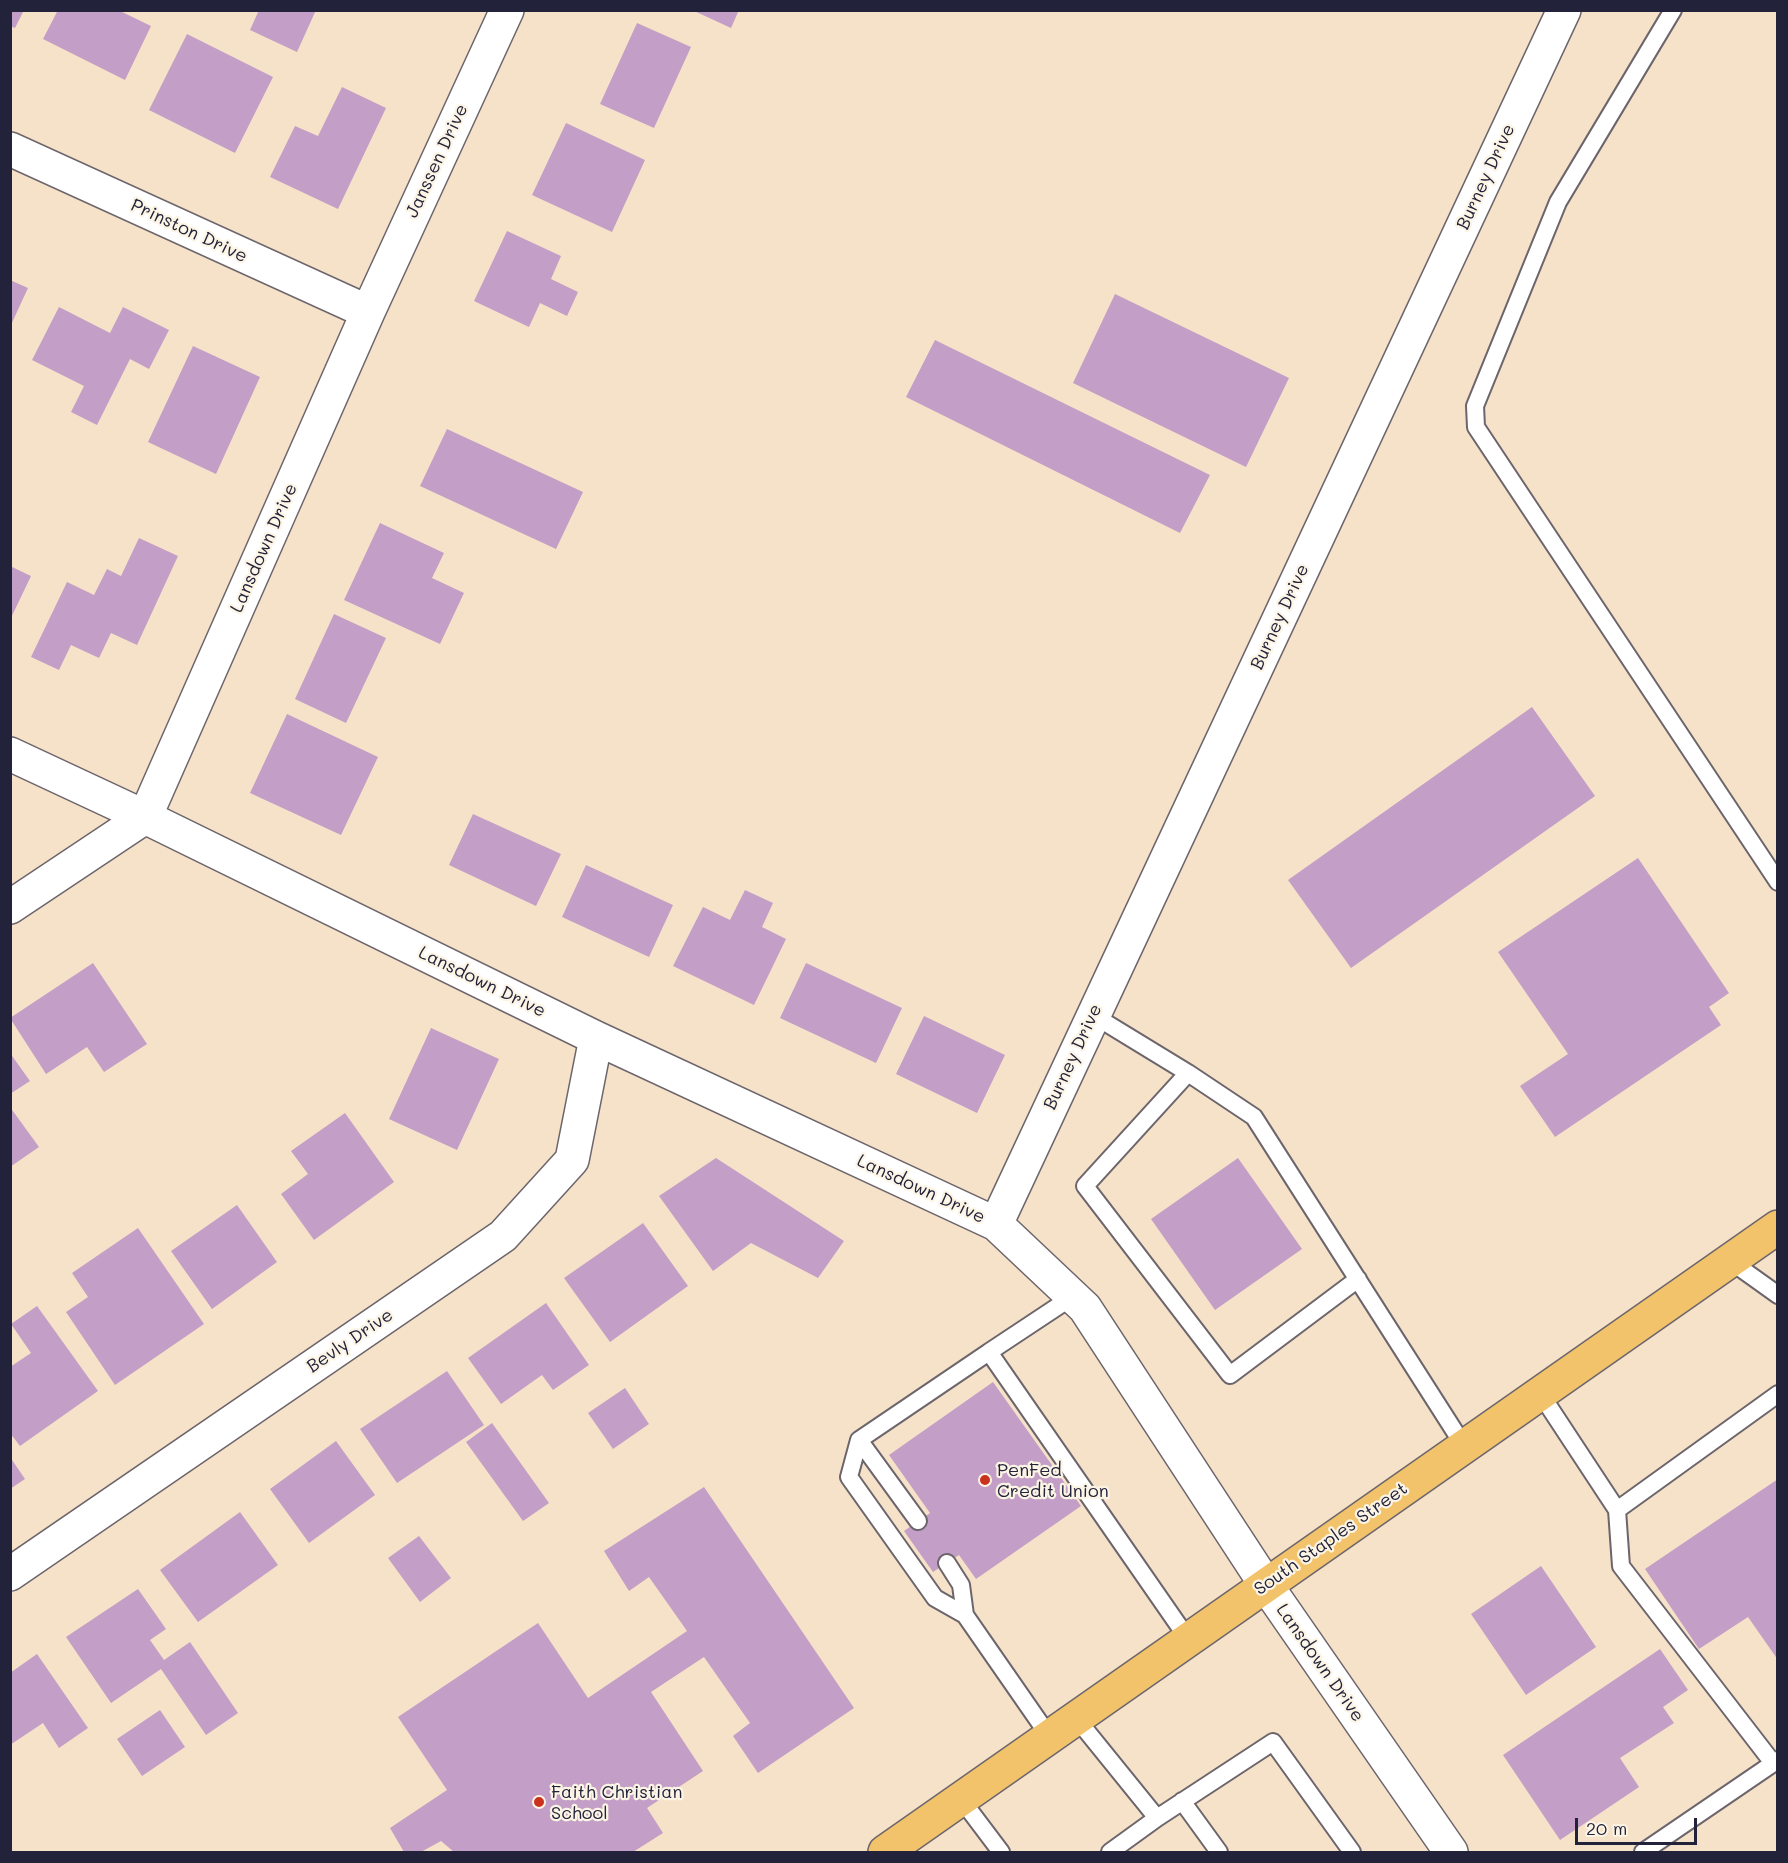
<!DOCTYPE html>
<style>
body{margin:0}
#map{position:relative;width:1788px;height:1863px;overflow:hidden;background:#f6e2c8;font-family:Mali,sans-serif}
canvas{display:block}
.frame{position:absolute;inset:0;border:12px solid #22223b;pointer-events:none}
.scale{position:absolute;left:1575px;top:1818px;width:122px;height:27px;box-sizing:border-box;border:3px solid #22223b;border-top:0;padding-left:8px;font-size:18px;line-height:21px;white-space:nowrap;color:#22223b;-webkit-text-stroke:4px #fcf5e5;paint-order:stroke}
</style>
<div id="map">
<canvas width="1788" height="1863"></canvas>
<div class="frame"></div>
<div class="scale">20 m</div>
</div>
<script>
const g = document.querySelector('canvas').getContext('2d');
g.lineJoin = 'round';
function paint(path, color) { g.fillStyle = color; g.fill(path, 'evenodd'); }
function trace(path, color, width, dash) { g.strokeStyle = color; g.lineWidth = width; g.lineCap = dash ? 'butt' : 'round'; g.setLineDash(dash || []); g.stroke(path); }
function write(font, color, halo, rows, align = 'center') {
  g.font = font + ' Mali,sans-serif'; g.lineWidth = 4.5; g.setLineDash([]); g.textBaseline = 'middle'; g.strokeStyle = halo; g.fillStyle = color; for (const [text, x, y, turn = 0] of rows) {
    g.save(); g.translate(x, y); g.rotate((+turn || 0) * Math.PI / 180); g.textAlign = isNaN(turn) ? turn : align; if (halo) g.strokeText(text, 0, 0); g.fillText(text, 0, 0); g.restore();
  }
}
paint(new Path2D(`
 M10,10h14l-9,18 -5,-2z
 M58,10h60l33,16 -26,54 -82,-41z
 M259,10h57l-19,42 -47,-22z
 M692,10h47l-8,18z
 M637,23l54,24 -37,81 -54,-24z
 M187,34l86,43 -38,76 -86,-43z
 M342,87l44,21 -48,101 -68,-32 25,-51 23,10z
 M566,123l79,37 -33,72 -80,-37z
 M507,231l54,25 -10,23 27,13 -11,24 -27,-13 -11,24 -55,-26z
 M10,280l18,8 -18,39z
 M1115,294l174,84 -43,89 -173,-84z
 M59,307l51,26 13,-26 46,23 -20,39 -19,-10 -33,66 -26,-13 13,-26 -52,-26z
 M935,340l275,135 -30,58 -274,-136z
 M193,346l67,31 -44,97 -68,-32z
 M447,429l136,63 -27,57 -136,-63z
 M380,523l64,30 -12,25 32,15 -24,51 -96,-44z
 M139,538l39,18 -41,89 -26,-12 -12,25 -28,-13 -12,25 -28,-13 36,-75 27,13 13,-26 14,7z
 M10,566l21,10 -21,44z
 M334,614l52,24 -40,85 -51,-24z
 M1532,707l63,89 -244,172 -63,-88z
 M287,714l91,43 -37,78 -91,-42z
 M473,814l88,40 -25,52 -87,-41z
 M1638,858l91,135 -20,14 12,18 -166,112 -35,-51 48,-32 -70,-102z
 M586,865l87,40 -24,52 -87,-40z
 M745,890l28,13 -11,24 24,12 -32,66 -81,-39 30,-59 27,13z
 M93,963l54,81 -43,28 -17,-25 -41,27 -36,-56z
 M806,963l96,45 -26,55 -96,-45z
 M924,1016l81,39 -28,58 -81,-39z
 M431,1028l68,31 -42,91 -68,-31z
 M10,1053l20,28 -20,13z
 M10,1107l29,40 -29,20z
 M345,1113l49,69 -80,58 -33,-46 27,-20 -17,-23z
 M716,1158l128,83 -26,37 -67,-35 -38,28 -54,-75z
 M1238,1158l64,91 -87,61 -64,-91z
 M237,1205l40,57 -65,47 -41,-58z
 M643,1223l45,63 -78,56 -46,-64z
 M138,1228l66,96 -89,61 -49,-73 22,-15 -16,-24z
 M546,1303l43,62 -36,25 -11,-15 -41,29 -33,-46z
 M37,1306l61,85 -78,55 -10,-13v-66l21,-14 -20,-29z
 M447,1371l37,54 -87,58 -37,-54z
 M993,1382l88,124 -105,73 -17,-24 -26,17 -29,-41 26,-18 -41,-58z
 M625,1388l24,36 -36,25 -25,-36z
 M492,1423l57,80 -26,18 -57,-79z
 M336,1441l39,54 -66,48 -39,-54z
 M10,1457l15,22 -15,10z
 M1778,1479v181l-30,-43 -49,32 -54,-80z
 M704,1487l150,221 -96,65 -25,-37 17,-13 -46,-66 -53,35 52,79 -56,37 16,25 -30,19h-179l-13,-11 -20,11h-17l-14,-24 57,-38 -49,-73 140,-94 50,75 99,-67 -38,-54 -20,14 -25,-40z
 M240,1512l38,53 -80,57 -38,-52z
 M419,1536l32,42 -31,24 -32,-44z
 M1541,1566l55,81 -70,48 -55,-81z
 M138,1589l28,40 -16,11 14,20 26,-18 48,71 -32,22 -45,-66 -50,34 -45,-66z
 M1660,1649l28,41 -25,17 11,16 -54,35 19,29 -79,53 -57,-85z
 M37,1654l51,74 -29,20 -16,-25 -33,22v-72z
 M160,1710l25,37 -43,29 -25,-37z`), '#c39ec7');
const lane = new Path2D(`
 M1673,10l-115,192 -83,204 1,21 302,455
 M1093,1015l95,58
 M1729,1260l49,35
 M1358,1279l-128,96 -145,-189 103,-113 66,44 210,329
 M989,1352l83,-55
 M1540,1393l77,117 161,-116
 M859,1440l59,81
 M1617,1510l4,56 152,197
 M947,1563l14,22 4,30
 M1076,1718l81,100 -47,34
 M1049,1736l-84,-121 -30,-17 -86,-121 10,-37 130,-88 199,287
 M961,1799l40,53
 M1182,1801l37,51
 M1157,1818l116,-76 79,110
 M1643,1852l135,-92`);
const street = new Path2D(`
 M10,149l358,163
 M10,754l135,63 451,221 400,186 89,84 181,277 185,267
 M10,907l135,-90 223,-505 139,-302
 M996,1224l568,-1214
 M10,1574l493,-338 69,-76 24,-122`);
const primary = new Path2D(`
 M885,1852l893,-625`);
trace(lane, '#6c656c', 20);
trace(street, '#6c656c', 36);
trace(primary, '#6c656c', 36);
trace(lane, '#fff', 16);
trace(street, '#fff', 33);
trace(primary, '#f2c36a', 33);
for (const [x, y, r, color] of [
 [985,1480,6,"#c8321e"],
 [539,1802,6,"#c8321e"]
]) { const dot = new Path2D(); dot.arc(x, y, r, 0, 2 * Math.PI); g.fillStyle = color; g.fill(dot); trace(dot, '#fcf5e5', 2); }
write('18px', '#22223b', '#fcf5e5', [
 ["Janssen Drive",437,161,-65],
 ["Burney Drive",1486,177,-65],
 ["Prinston Drive",189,231,25],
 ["Lansdown Drive",264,548,-66],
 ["Burney Drive",1280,617,-65],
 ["Lansdown Drive",482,982,26],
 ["Burney Drive",1073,1057,-65],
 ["Lansdown Drive",921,1189,25],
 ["Bevly Drive",350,1341,-34],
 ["South Staples Street",1331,1539,-35],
 ["Lansdown Drive",1320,1663,55]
]);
write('18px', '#22223b', '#fcf5e5', [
 ["PenFed",997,1470],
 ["Credit Union",997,1491],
 ["Faith Christian",551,1792],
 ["School",551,1813]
], 'left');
</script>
